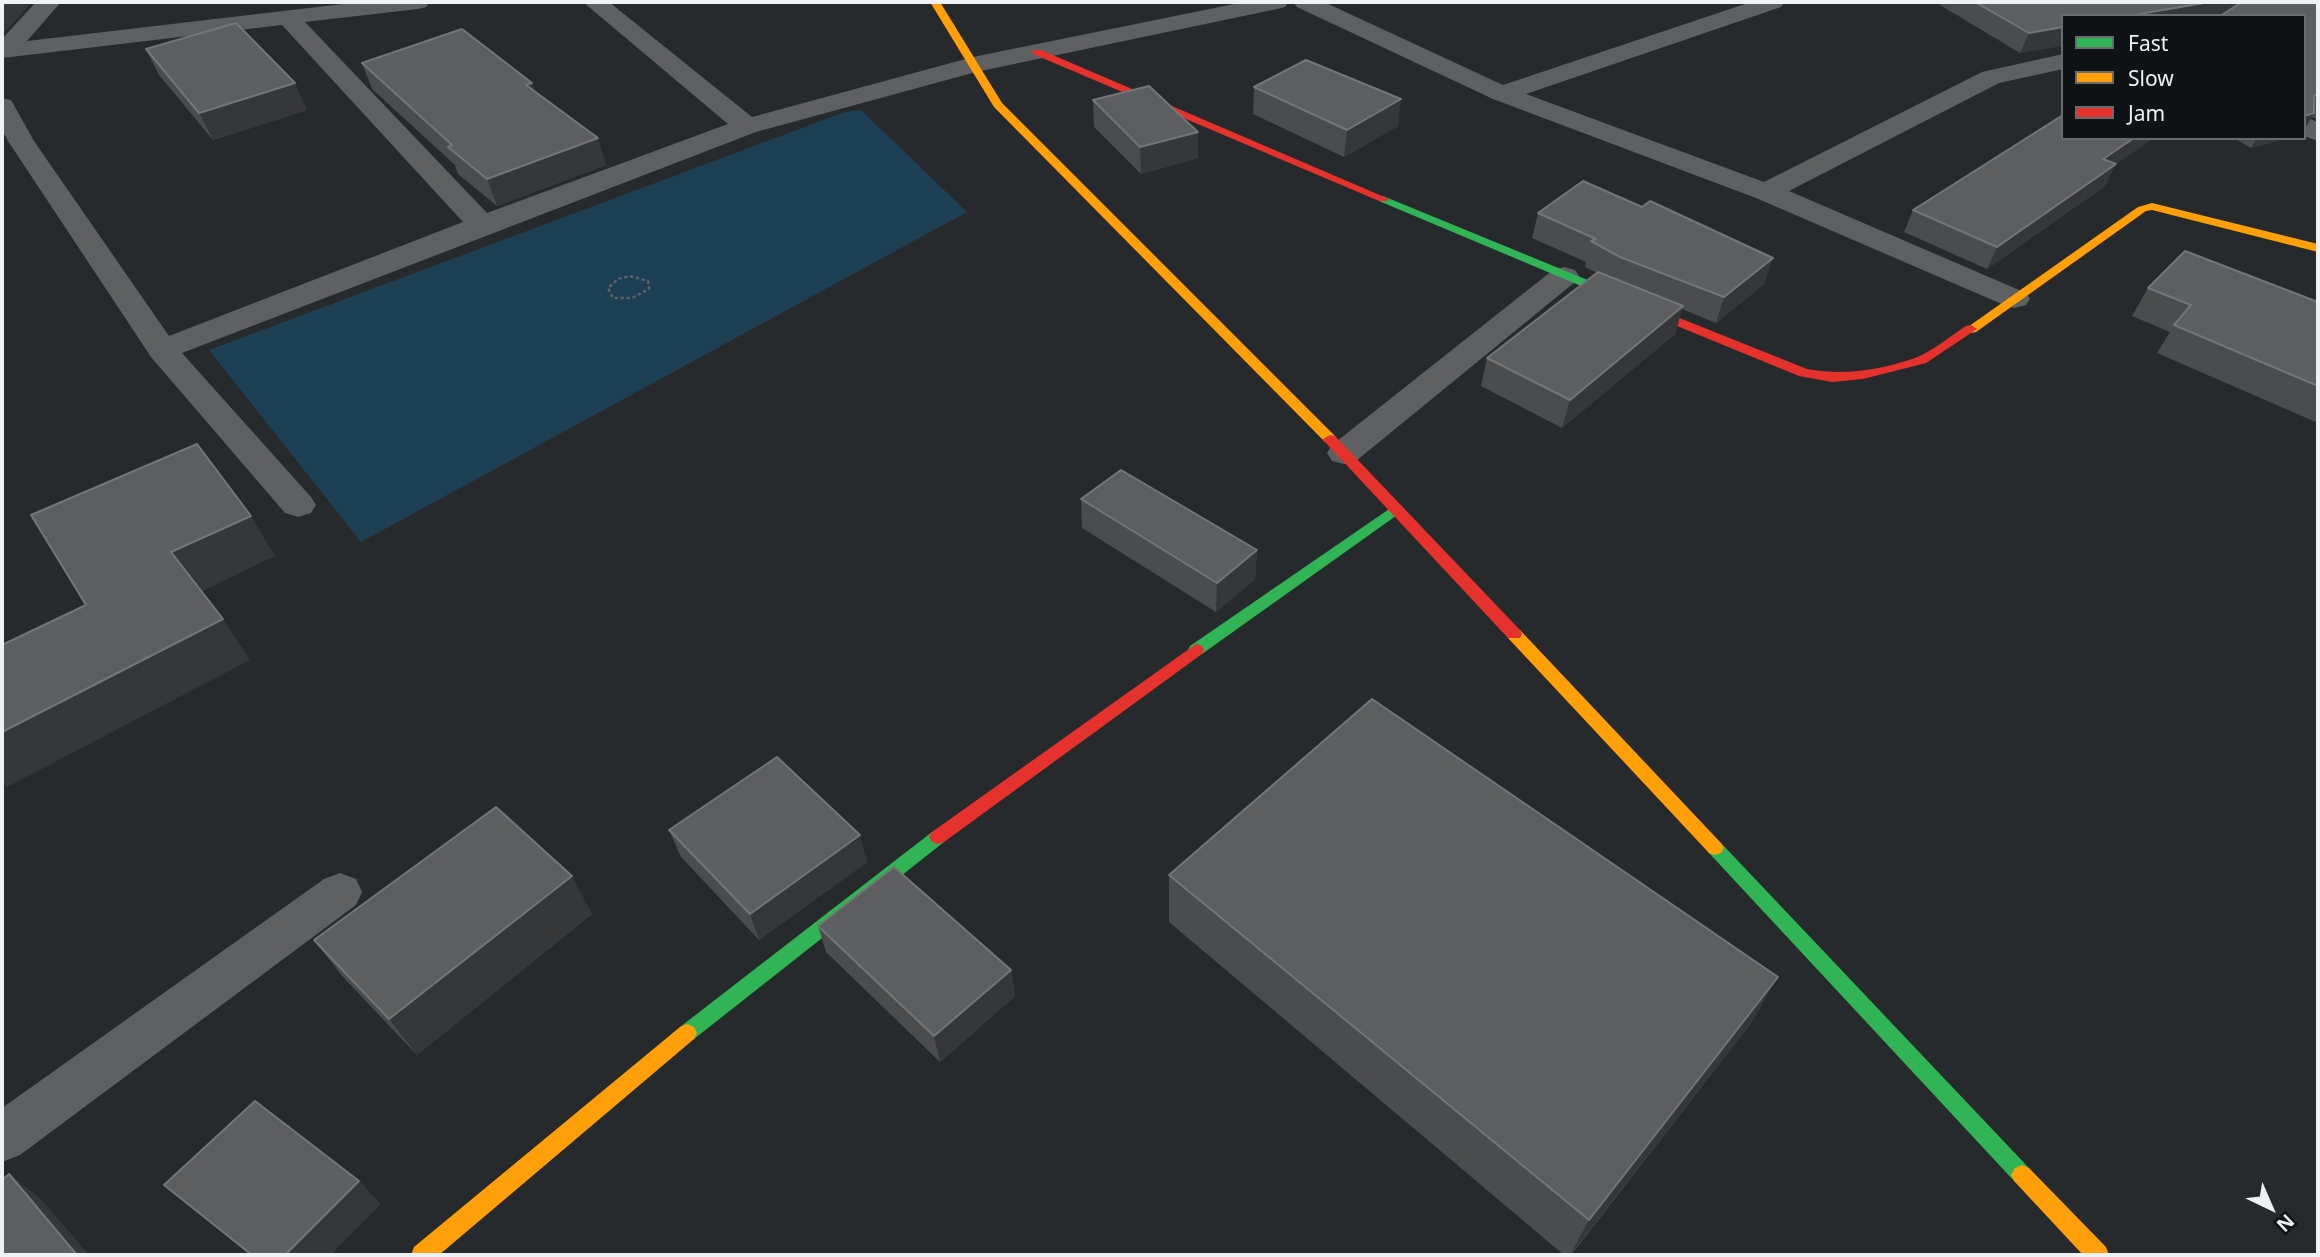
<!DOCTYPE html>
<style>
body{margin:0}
#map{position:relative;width:2320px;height:1257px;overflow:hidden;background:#272a2d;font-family:"Noto Sans",sans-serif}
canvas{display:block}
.frame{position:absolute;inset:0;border:4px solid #eef2f4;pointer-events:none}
.legend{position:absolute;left:2061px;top:14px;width:245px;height:126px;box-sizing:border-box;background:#101315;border:2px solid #696c6e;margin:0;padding:9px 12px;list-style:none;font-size:21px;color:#eef2f4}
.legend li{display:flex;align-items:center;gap:14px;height:35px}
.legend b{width:35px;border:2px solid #696c6e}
.north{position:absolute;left:2236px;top:1173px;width:70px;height:70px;-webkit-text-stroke:5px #101315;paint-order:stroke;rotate:136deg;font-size:19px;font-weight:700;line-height:28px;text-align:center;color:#eef2f4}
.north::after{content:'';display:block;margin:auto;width:24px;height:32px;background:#eef2f4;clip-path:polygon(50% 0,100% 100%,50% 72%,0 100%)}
</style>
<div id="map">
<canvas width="2320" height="1257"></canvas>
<div class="frame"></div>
<ul class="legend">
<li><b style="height:9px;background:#30b455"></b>Fast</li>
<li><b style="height:9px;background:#ff9f0a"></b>Slow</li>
<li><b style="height:9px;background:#e5322d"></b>Jam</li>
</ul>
<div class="north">N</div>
</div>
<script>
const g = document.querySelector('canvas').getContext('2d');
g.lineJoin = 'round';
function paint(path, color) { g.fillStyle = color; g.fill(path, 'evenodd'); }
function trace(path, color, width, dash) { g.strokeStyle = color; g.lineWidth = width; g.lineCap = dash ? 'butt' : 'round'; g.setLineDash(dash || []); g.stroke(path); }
paint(new Path2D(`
 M861,110l106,102 -606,330 -152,-192 636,-238z`), '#1e4055');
trace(new Path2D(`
 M630,276l18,5 1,8 -17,9h-19l-5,-10 10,-9z`), '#5e6063', 2.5, [3.5, 2.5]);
paint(new Path2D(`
 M36,2h25l-34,39 333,-39h70l-4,5 -8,2 -113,13 182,191 241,-89 -145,-122h26l143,115 221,-60 271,-55h45l-4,5 -8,2 -301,63 -220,60 -574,221 129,144 5,8 -5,8 -13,4 -13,-4 -134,-156 -143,-216 -6,-11v-32l9,2 23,41 135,195 294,-114 -181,-197 -280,33v-19z
 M1293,2h31l179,83 248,-83h34l-4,5 -255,87 238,88 218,-110 81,-18v15l-64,14 -210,108 237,102 4,6 -4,6 -11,3 -11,-3 -248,-107 -263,-99 -196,-92z
 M2304,117l14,5v19l-14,-5z
 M1564,267l11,3 4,6 -4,6 -219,179 -12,3 -12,-3 -5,-8 5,-8 221,-175z
 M340,873l16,6 6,13 -6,13 -336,250 -18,7v-54l322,-229z`), '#5e6062');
paint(new Path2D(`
 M1383,196l268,110 2,3 -2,3h-8l-264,-111 -2,-2z
 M1395,505l7,5 -2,3 -198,141h-12l-2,-4 2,-4z
 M938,830l6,2 3,5 -3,5 -250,197 -7,3 -7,-3 -3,-6 3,-6 252,-195z
 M1715,841l6,2 308,325 4,7 -4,7 -7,3 -7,-3 -306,-329 -3,-5 3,-5z`), '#30b455');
paint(new Path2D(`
 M930,2h10l62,101 333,333 2,3 -2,3h-10l-331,-335z
 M2152,203l166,41v8l-166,-42 -6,1 -170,121 -5,1 -6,-4 173,-122z
 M1514,628l6,2 201,213 3,5 -3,5 -6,2 -6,-2 -201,-215 -2,-4z
 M687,1024l7,3 3,6 -3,6 -255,216h-28l3,-8 266,-220z
 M2022,1165l7,3 77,79 3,8h-26l-68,-73 -4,-7 4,-7z`), '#ff9f0a');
paint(new Path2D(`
 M1033,50h8l348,149 -2,2h-8l-346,-147z
 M1647,305l160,64c36,7 73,1 108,-11 18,-7 35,-22 51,-32l5,-1 6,4 -51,34 -63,16 -31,3 -33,-6 -156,-64v-6z
 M1330,435l5,1 185,194 2,4 -2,4h-12l-183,-196 -2,-3z
 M1196,644l6,2 2,4 -2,4 -258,188 -6,2 -6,-2 -3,-5 3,-5z`), '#e5322d');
paint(new Path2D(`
 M1935,2h383v118l-6,-3 -8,13v-114h-241l-43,37z
 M146,49l161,61 -94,30 -54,-65z
 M362,63l170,20 2,8 72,74 -109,41 -39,-32 -3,-9 -83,-76z
 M1254,87l144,39 -54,31 -91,-43z
 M1093,100l105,58 -57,16 -47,-47z
 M2234,138h53l-36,10z
 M2115,165l-10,21 -118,83 -83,-37 9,-22z
 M1642,207l131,51 -9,26 -48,39 -34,-14 -7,25 -113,94 -81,-42 6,-28 110,-85 -12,-6 1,-5 -54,-24 6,-25z
 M2148,288l170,14v121l-161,-70 13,-21 -38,-16z
 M1081,499l176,51 -2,29 -39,33 -134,-84z
 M669,830l198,32 -108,78 -78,-83z
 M1169,875l583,147 -181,233h-7l-395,-333z
 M592,914l-175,141 -74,-78 -29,-37z
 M818,926l193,44 4,26 -75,66 -114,-110z
 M359,1181l21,23 -50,51h-80l-86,-70z`), '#4b4c4e');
paint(new Path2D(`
 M5,2h27l-29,32 -1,-28z
 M2210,2h40l-16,14h-106z
 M2063,27v19l-43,7 9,-20z
 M295,83l12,27 -94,30 -14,-27z
 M532,83l8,27 -14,-25z
 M1401,99l-3,27 -54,31 3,-27z
 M2314,113l-10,17v-14z
 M1198,132v26l-57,16 -1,-27z
 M598,138l8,27 -109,41 -10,-27z
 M2134,138h20l-39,27 -10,21 -118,83 10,-22 106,-88z
 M2257,138h30l-36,10z
 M1773,258l-9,26 -48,39 8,-26z
 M1683,306l-8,28 -113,94 8,-28z
 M251,516l24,40 -77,37 -27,-41z
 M1257,550l-2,29 -39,33 1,-29z
 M223,619l27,41 -243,127 -5,-5v-50z
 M860,835l7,27 -108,78 -9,-26z
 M572,876l20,38 -175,141 -28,-36z
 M1011,970l4,26 -75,66 -6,-26z
 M1778,977l-26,45 -182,233 19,-35z
 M9,1174l31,24 49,57h-12z
 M359,1181l21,23 -50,51h-45z`), '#353739');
const building = new Path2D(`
 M1975,2h235l-82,14h-65v11l-34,6z
 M2242,2h76v92l-4,2v17l-10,3v-100h-84z
 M236,23l59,60 -96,30 -53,-64z
 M462,29l70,54 -6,2 72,53 -111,41 -39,-32 4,-2 -90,-82z
 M1306,60l95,39 -54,31 -93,-43z
 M1149,86l49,46 -58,15 -47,-47z
 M2063,115v23h71l-31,21 13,5 -119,83 -84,-37z
 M1583,181l59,26 8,-6 123,57 -49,39 -104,-40 -29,-16 5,-2 -58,-26z
 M2185,251l133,51v84l-144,-61 17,-20 -43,-17z
 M1598,272l85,34 -113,94 -83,-42z
 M197,444l54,72 -80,36 52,67 -221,113v-87l84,-40 -55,-90z
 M1121,470l136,80 -40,33 -136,-84z
 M1372,699l406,278 -189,243 -420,-345z
 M777,757l83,78 -110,79 -81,-84z
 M496,807l76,69 -183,143 -75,-79z
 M894,867l117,103 -77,66 -116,-110z
 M255,1101l104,80 -74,74h-33l-88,-70z
 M9,1174l68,81h-75v-75z`);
paint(building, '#5d5e5f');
trace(building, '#747577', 2);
</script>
